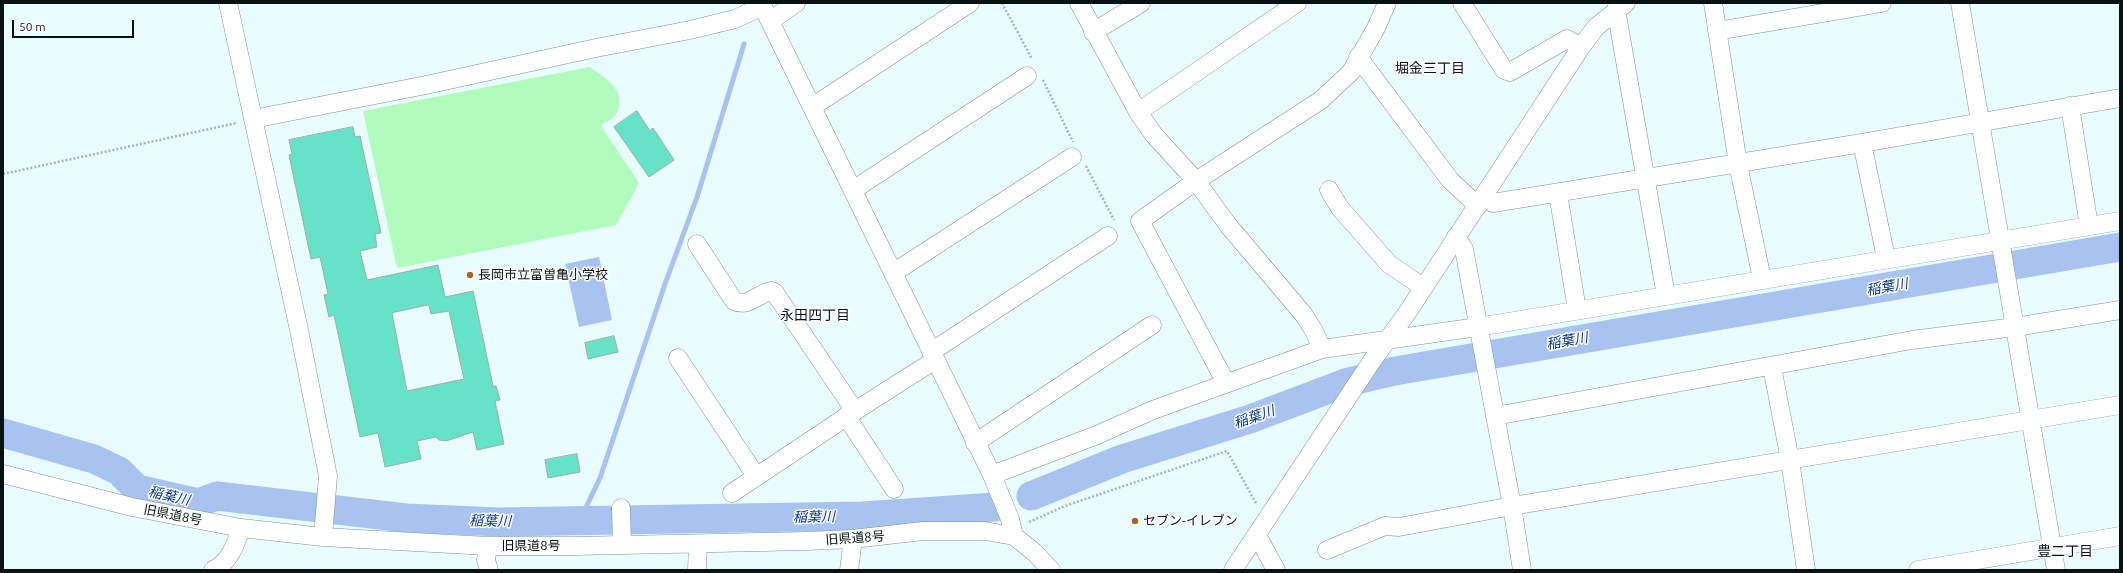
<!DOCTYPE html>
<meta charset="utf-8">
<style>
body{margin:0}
#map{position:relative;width:2123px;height:573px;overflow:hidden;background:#e9fcfe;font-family:Ubuntu,sans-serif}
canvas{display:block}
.frame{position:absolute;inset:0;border:4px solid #091213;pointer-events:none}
.scale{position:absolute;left:12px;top:20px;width:122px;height:18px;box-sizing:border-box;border:2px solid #091213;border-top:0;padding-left:5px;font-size:12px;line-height:14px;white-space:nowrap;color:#091213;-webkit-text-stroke:3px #fff;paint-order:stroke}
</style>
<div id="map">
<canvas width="2123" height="573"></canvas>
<div class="frame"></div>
<div class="scale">50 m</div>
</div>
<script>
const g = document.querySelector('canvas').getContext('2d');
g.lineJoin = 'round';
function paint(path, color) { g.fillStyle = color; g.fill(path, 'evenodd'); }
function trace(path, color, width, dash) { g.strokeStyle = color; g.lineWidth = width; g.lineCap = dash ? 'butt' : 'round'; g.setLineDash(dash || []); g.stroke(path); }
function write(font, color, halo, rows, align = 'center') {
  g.font = font + ' Ubuntu,"Noto Sans JP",sans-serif'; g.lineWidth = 3; g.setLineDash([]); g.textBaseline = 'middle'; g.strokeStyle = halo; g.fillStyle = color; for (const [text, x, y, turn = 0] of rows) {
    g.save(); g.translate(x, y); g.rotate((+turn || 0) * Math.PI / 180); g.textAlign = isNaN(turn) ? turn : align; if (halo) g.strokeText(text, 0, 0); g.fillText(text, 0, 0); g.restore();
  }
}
paint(new Path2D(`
 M590,67c15,11 39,24 26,47 -3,5 -11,8 -15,12l38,57 -23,42 -219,43 -34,-157z`), '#b1fcbc');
paint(new Path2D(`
 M599,257l13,63 -33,7 -14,-63z`), '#a9c3f1');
trace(new Path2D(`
 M580,520l20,-42 65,-194 32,-87 47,-153`), '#a9c3f1', 5);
trace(new Path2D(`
 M3,433l91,26 25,12 18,18 61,14 19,-7 189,22 93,4 364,-6 132,-9
 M1031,496l91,-37 128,-40 98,-37 47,-11 725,-124`), '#a9c3f1', 29);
const building = new Path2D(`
 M637,111l13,20 3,-3 21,32 -25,17 -35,-50z
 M353,127l2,10 5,-1 21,97 -6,1 2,13 -17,4 7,29 71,-15 7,32 28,-6 20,95h3l4,14 -5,1 9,43 -27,6 -4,-18 -27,9 -7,-1 -3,-3 -19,4 4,18 -36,8 -7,-34 -18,4 -26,-122 -5,2 -5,-22 4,-1 -8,-37 -9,2 -22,-104 3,-1 -3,-14zM429,305l2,9 18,-3 15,68 -57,12 -15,-78z
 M614,336l4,16 -30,7 -3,-16z
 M577,454l3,18 -32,6 -3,-18z`);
paint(building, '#65e2c7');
trace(building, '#9aafa9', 1);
const minor = new Path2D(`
 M228,3l71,327 29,146 -5,61
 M761,3l231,472 18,44 4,17
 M1079,3l59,109 16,23 42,46 32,44 76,90 10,16 8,18
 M1462,3l42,67 6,2 57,-33 14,8
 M1713,3l25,161 24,115
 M1960,3l96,567
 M1616,9l50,287
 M770,21l26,-18
 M1717,31l165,-28
 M1093,32l48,-29
 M1358,57l92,123 28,26
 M2070,106l19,120
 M812,107l158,-104
 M1138,112l159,-109
 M253,119l173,-34 170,-37 94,-18 45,-11 28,-13
 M1862,143l24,115
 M853,190l174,-114
 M1329,190l11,18 49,56 34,23
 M1558,193l19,117
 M1485,194l8,9 369,-60 258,-45
 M1456,237l8,12 48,257 10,64
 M697,244l37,57c14,7 24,-8 38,-10l3,2 80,118
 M893,273l179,-116
 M931,352l177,-116
 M678,358l78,118
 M1772,367l18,93 16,110
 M1226,383l-86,-162 56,-40 125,-81 30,-28 25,-44 11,-25
 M846,416l48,73
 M1495,416l417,-76 103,-13 105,-17
 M975,443l177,-118
 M3,474l129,33 109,21 82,9 165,9h88l231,-5 46,-2 70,-8h62l29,5 20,16 17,18
 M992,475l105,-40 56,-25 169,-61 156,-22 642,-106
 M732,493l123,-82 80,-51
 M621,508l1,36
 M1257,535l19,35
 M488,546l-2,14 3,10
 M1327,550l58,-24 14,1 113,-21 608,-101
 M213,570c16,-7 23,-26 28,-42
 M697,570l1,-26
 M849,570l4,-31
 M1233,570l139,-209 35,-48 174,-266 15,-20 30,-24
 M1918,570l202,-34`);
trace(minor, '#7b9194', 19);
trace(new Path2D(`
 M1002,3l30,56
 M1043,80l30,62
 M1086,166l28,54
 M3,174l234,-51
 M1029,522l36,-16 162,-55 30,54`), '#a5b5b7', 2.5, [2, 2]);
trace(minor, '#fff', 18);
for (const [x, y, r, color] of [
 [470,275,4,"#a26828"],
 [1135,521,4,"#a26828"]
]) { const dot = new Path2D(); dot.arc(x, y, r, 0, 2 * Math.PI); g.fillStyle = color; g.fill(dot); trace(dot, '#fff', 1.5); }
write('13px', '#091213', '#fff', [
 ["長岡市立富曽亀小学校",478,275],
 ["セブン-イレブン",1143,521]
], 'left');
write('13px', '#091213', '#fff', [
 ["旧県道8号",173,515,11],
 ["旧県道8号",855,538,-4],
 ["旧県道8号",531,546]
]);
write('14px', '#091213', '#fff', [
 ["堀金三丁目",1430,68],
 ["永田四丁目",815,315],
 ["豊二丁目",2065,551]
]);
write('italic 14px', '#05368a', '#fff', [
 ["稲葉川",1887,287,-10],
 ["稲葉川",1567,341,-10],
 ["稲葉川",1254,417,-19],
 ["稲葉川",169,496,13],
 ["稲葉川",814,517,-1],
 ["稲葉川",490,521,1]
]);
</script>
